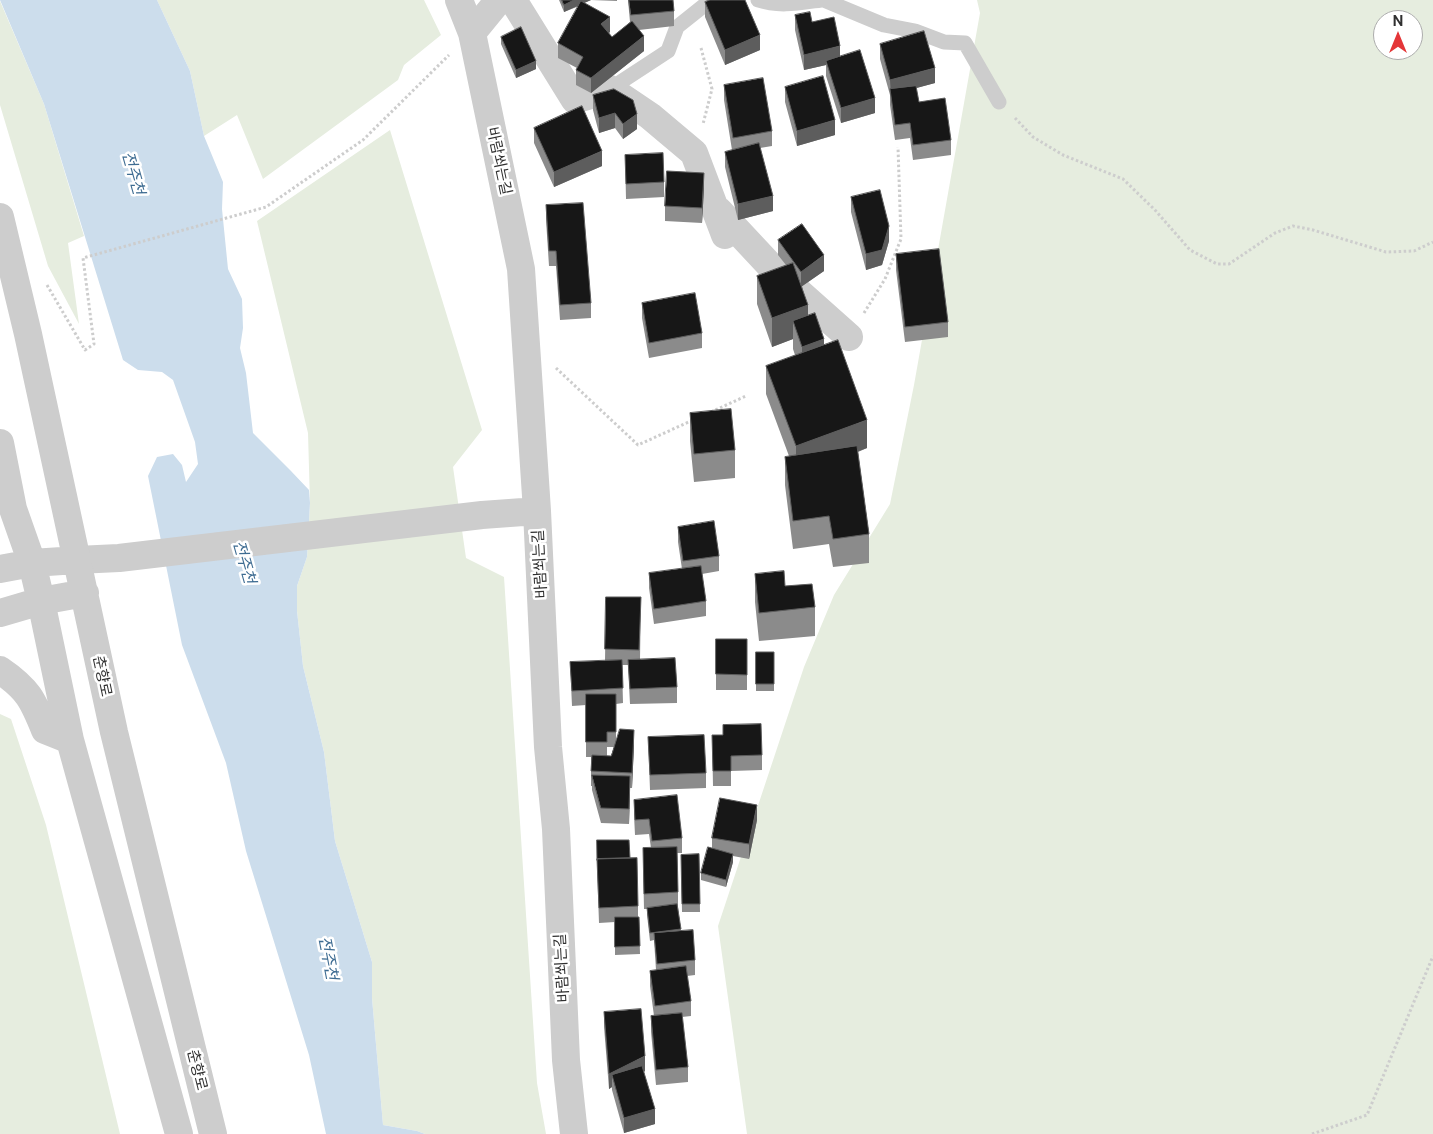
<!DOCTYPE html>
<meta charset="utf-8">
<style>
body{margin:0}
#map{position:relative;width:1433px;height:1134px;overflow:hidden;background:#fff;font-family:"Public Sans",sans-serif}
canvas{display:block}
.north{position:absolute;left:1373px;top:10px;width:50px;height:50px;box-sizing:border-box;background:#fff;border:1px solid #acacac;border-radius:50%;rotate:0deg;font-size:14px;font-weight:700;line-height:20px;text-align:center;color:#303030}
.north::after{content:'';display:block;margin:auto;width:18px;height:22px;background:#e43638;clip-path:polygon(50% 0,100% 100%,50% 72%,0 100%)}
</style>
<div id="map">
<canvas width="1433" height="1134"></canvas>
<div class="north">N</div>
</div>
<script>
const g = document.querySelector('canvas').getContext('2d');
g.lineJoin = 'round';
function paint(path, color) { g.fillStyle = color; g.fill(path, 'evenodd'); }
function trace(path, color, width, dash) { g.strokeStyle = color; g.lineWidth = width; g.lineCap = dash ? 'butt' : 'round'; g.setLineDash(dash || []); g.stroke(path); }
function write(font, color, halo, rows, align = 'center') {
  g.font = font + ' "Public Sans","Noto Sans KR",sans-serif'; g.lineWidth = 5; g.setLineDash([]); g.textBaseline = 'middle'; g.strokeStyle = halo; g.fillStyle = color; for (const [text, x, y, turn = 0] of rows) {
    g.save(); g.translate(x, y); g.rotate((+turn || 0) * Math.PI / 180); g.textAlign = isNaN(turn) ? turn : align; if (halo) g.strokeText(text, 0, 0); g.fillText(text, 0, 0); g.restore();
  }
}
paint(new Path2D(`
 M157,0h267l17,35 -37,30 -6,15 -135,99 -26,-64 -33,21 -14,-65z
 M977,0h456v1134h-686l-29,-208 86,-259 30,-72 56,-91 24,-119 66,-372zM1383,20h30v30h-30z
 M0,1l44,103 40,132 -16,7 11,81 -31,-58 -48,-161z
 M390,130l92,300 -29,37 13,91 38,19 33,506 9,51h-121l-8,-3 -34,-6 -11,-127v-36l-37,-121 -11,-89 -21,-86 -6,-55v-25l10,-29 3,-54 -2,-70 -51,-212z
 M0,714l11,5 35,106 74,309h-120z`), '#e6eddf');
paint(new Path2D(`
 M0,0h157l33,71 14,65 19,46 -1,27 6,60 14,30 1,29 -3,20 6,25 7,60 38,38 18,19 1,13 -3,54 -10,29v25l6,55 21,86 11,89 37,121v36l11,127 34,6 8,3h-99l-17,-79 -63,-204 -20,-88 -44,-118 -34,-169 9,-19 16,-3 9,11 4,17 12,-18 -3,-22 -22,-62 -11,-8 -24,-2 -15,-10 -79,-256z`), '#ccddec');
trace(new Path2D(`
 M701,48l11,41 -9,35
 M1015,118l18,19 30,18 60,24 32,31 35,40 27,14h12l46,-31 18,-7 20,4 73,22 28,-1 19,-9
 M47,285l38,65 9,-6 -11,-86 183,-51 97,-67 86,-85
 M864,313l21,-34 16,-40 -3,-92
 M556,368l82,77 55,-25
 M711,412l35,-16
 M1312,1134l55,-19 66,-159`), '#cdcdcd', 3, [2.5, 2.5]);
trace(new Path2D(`
 M758,0c21,7 41,3 63,0
 M824,0l60,25 31,6 29,11 21,1 34,59
 M610,89l58,-38 9,-24 34,-27`), '#cdcdcd', 15);
trace(new Path2D(`
 M459,0l13,33 49,236 16,242 11,236 8,82 10,231 8,74
 M513,0l62,100 35,-11 40,27 44,37 31,82
 M472,33l27,-33
 M719,211l57,61 73,65
 M77,560l42,-2 363,-43 55,-4`), '#cdcdcd', 28);
trace(new Path2D(`
 M0,217l28,117 86,398 99,402
 M0,443l13,66 19,54 9,38 29,139 109,394
 M0,569l32,-6 45,-3
 M0,613l41,-12 44,-8
 M0,670c28,19 33,30 45,60l25,10`), '#cdcdcd', 28);
paint(new Path2D(`
 M559,0h58v1l-26,-1 -7,3 26,29 -1,1 3,4 18,-15 -2,-22h45l1,11v15l-35,4 5,21 -53,42 -15,-8v-15l1,-2 -19,-10v-15l21,-37 -15,6z
 M705,2l55,48 -35,15 -20,-48z
 M795,15l17,7 28,34 35,57 -34,10 -15,-47v-11l-22,5 -9,-40z
 M501,37l35,32 -20,9 -15,-34z
 M880,44l55,39 -19,5 3,14 32,38v15l-38,5 -3,-22 -15,2 -5,-35v-10l-10,-36z
 M724,85l48,46v15l-12,2 13,63 -35,9 -13,-53v-15l7,-2 -8,-50z
 M785,87l50,48 -38,11 -12,-44z
 M593,95l44,34 -14,10 -8,-11 -16,5 -6,-23z
 M534,128l68,38 -48,21 -20,-44z
 M625,155l39,27v15l-38,2z
 M704,188l-2,35 -37,-2v-15z
 M851,197l38,44 -7,24 -16,5 -15,-58z
 M546,205l45,98v15l-31,2 -4,-54h-7l-3,-46z
 M778,240l46,31 -22,15 6,29 16,30 43,103 -9,4 11,82v29l-36,4 -4,-23 -36,5 -8,-64v-28l4,-1 -23,-62v-28l29,-11 -2,-6v-10l-21,8 -15,-43v-28l29,-11 -8,-10z
 M896,254l52,68v15l-43,5 -9,-72z
 M642,303l60,30v15l-53,10 -7,-40z
 M690,413l45,37v28l-41,4 -4,-41z
 M678,527l41,29v15l-17,3 4,27v15l-52,8 -5,-36v-15l33,-4 -4,-27z
 M755,574l30,12 30,21v29l-56,5 -4,-39z
 M606,597h35l-1,62 37,28v16l-47,1 -2,-39h-6l1,38 -7,1v36l18,5 -2,43h-2l-1,36 -28,-1 -9,-33v-4h-1v-29h-5v-52l-14,1 -2,-44 35,-1zM607,747h7l-3,9h-4z
 M716,639h31v51h-31z
 M756,652h18v39h-18z
 M712,735l50,20v15l-31,1v15h-18z
 M648,737l58,36v15l-56,2z
 M634,800l48,38v15h-5l1,39v15l3,24 14,29v15l-8,1 4,25v15l-9,1 6,50v15l-32,3 -5,-53v-16h3l-4,-30v-15l6,-1 -2,-30 -4,1 -3,-26v-6h-3l-1,-46v-15h8l-2,-14 -14,1 -1,-20z
 M757,820l-8,39 -16,-3v6l-7,25 -25,-7v-7l11,-25v-10z
 M597,840l33,18 8,48v11h1l1,37 -25,1v-33l-16,1 -2,-55z
 M699,854l1,58h-18l-1,-57z
 M604,1012l41,59 -1,1 11,52 -31,9 -12,-43v-3l-3,2 -5,-62z`), '#8b8b8b');
paint(new Path2D(`
 M574,0h17l-27,12v-7z
 M610,17v15l-9,7v-15z
 M760,35v15l-35,15v-15z
 M644,36v15l-53,42v-15z
 M840,46v15h-14v4l-22,5v-15z
 M536,61v8l-20,9v-8z
 M935,68v15l-44,12 -1,-15z
 M875,98v15l-34,10v-15z
 M615,113v15l-16,5v-15z
 M637,114v15l-14,10v-15z
 M835,120v15l-38,11v-15z
 M602,151v15l-48,21v-15z
 M704,173v15l-2,35v-15z
 M773,196v15l-35,9v-16z
 M889,226v15l-7,24 -16,5v-16z
 M824,255v16l-23,16v-15z
 M808,305v28l-15,-12v18l-21,8v-29z
 M824,339v28l-22,8v-28z
 M867,420v28l-71,27v-29z
 M634,730v15l-2,43v-15z
 M630,776v15l-1,33v-15z
 M757,805v15l-8,39v-15z
 M733,854v8l-7,25v-7z
 M645,1056v15l-30,15 -3,-11v12l-3,2v-15z
 M655,1109v15l-31,9v-15z`), '#5d5d5d');
const building = new Path2D(`
 M562,0h12l-10,5z
 M629,0h44l1,11 -43,4z
 M710,0h35l15,35 -35,15 -20,-48z
 M581,1l29,16 -9,7 11,13 20,-16 12,15 -53,42 -15,-8 7,-13 -25,-14z
 M810,12l2,10 22,-5 6,29 -36,9 -9,-40z
 M521,27l15,34 -20,9 -15,-33z
 M924,31l11,37 -45,12 -10,-36z
 M860,50l15,48 -34,10 -15,-47z
 M823,76l12,44 -38,11 -12,-44z
 M763,78l9,53 -39,7 -9,-53z
 M916,86l3,16 26,-4 6,42 -38,5 -3,-22 -15,2 -5,-36z
 M614,89l19,11 4,14 -14,10 -8,-11 -16,5 -6,-23z
 M582,106l20,45 -48,21 -20,-44z
 M759,143l14,53 -35,8 -13,-52z
 M663,153l1,29 -38,2 -1,-29z
 M667,171l37,2 -2,35 -37,-2z
 M880,190l9,36 -7,24 -16,4 -15,-57z
 M583,203l8,100 -31,2 -4,-54h-7l-3,-46z
 M802,224l22,31 -23,17 -23,-32z
 M939,249l9,73 -43,5 -9,-73z
 M793,263l15,42 -36,13 -15,-42z
 M695,293l7,40 -53,10 -7,-40z
 M815,313l9,26 -22,8 -9,-26z
 M838,340l29,80 -71,26 -30,-80z
 M731,409l4,41 -41,4 -4,-41z
 M857,446l12,88 -36,5 -4,-23 -36,5 -8,-64z
 M714,521l5,35 -36,5 -5,-34z
 M701,566l5,35 -52,8 -5,-36z
 M784,571l1,15 27,-2 3,23 -56,6 -4,-39z
 M606,597h35l-2,53 -34,-1z
 M716,639h31v36l-31,-1z
 M756,652h18v32h-18z
 M675,658l2,29 -47,2 -2,-29z
 M622,660l1,28 -51,3 -2,-29z
 M586,694h30v38h-9v10h-21z
 M761,724l1,31 -31,1v15h-18l-1,-36h11v-10z
 M620,729l14,1 -2,43 -41,-2 1,-16 19,1z
 M704,735l2,38 -56,2 -2,-38z
 M592,775l38,1 -1,33 -28,-1z
 M677,795l5,43 -30,3 -3,-22 -14,1 -1,-20z
 M720,798l37,7 -8,39 -37,-6z
 M597,840h32l1,18 -33,1v1z
 M677,847l1,45 -34,2 -1,-46z
 M708,847l25,7 -7,26 -25,-7z
 M699,854l1,50h-18l-1,-49z
 M637,858l1,48 -39,2 -2,-49z
 M677,904l4,25 -31,4 -3,-25z
 M615,917h24l1,29 -25,1z
 M693,930l2,30 -38,4 -3,-31z
 M686,966l5,35 -36,5 -5,-35z
 M641,1009l4,47 -36,18 -5,-62z
 M682,1013l6,54 -32,3 -5,-54z
 M642,1066l13,43 -31,9 -12,-43z`);
paint(building, '#171717');
trace(building, '#5d5d5d', 1);
write('15px', '#303030', '#fff', [
 ["바람쐬는길",499,161,78],
 ["바람쐬는길",540,564,-93],
 ["춘향로",102,676,78],
 ["바람쐬는길",562,968,-93],
 ["춘향로",197,1070,76]
]);
write('italic 16px', '#3e6c92', '#fff', [
 ["전주천",133,173,74],
 ["전주천",244,562,74],
 ["전주천",328,958,79]
]);
</script>
